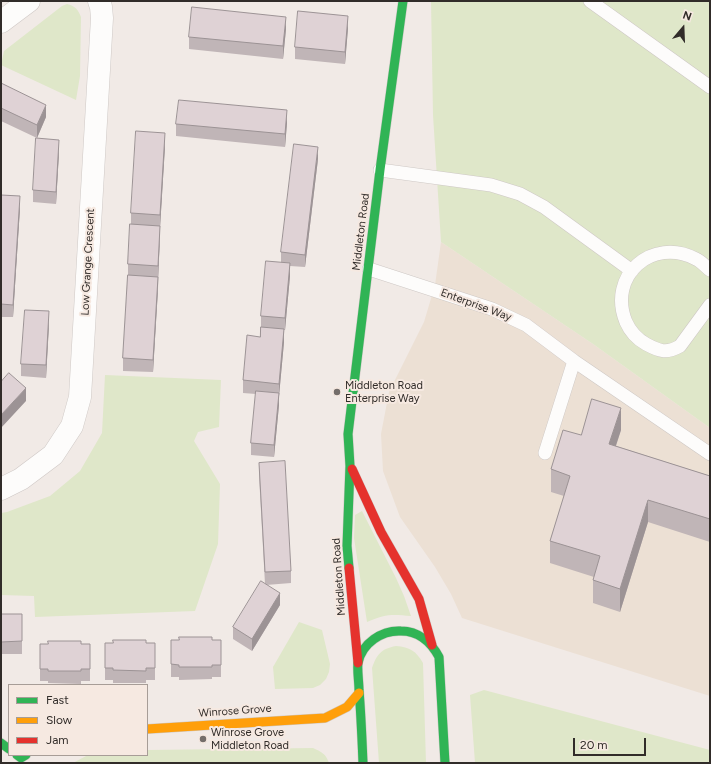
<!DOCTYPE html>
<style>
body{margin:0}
#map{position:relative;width:711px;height:764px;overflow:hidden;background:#f1eae6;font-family:Figtree,sans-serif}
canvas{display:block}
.frame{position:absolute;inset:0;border:2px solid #312c29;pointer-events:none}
.legend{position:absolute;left:8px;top:684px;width:140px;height:72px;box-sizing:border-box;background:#f6e9e1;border:1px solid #a79d97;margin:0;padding:5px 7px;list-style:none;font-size:12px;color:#312c29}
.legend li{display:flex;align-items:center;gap:8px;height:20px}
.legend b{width:20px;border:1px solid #a79d97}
.north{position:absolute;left:663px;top:8px;width:40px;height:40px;-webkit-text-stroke:3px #f6e9e1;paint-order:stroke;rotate:19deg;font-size:11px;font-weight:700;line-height:16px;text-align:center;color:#312c29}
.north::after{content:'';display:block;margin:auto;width:14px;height:18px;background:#312c29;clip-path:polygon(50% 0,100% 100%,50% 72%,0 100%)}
.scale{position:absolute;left:573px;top:738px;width:73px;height:18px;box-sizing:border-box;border:2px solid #312c29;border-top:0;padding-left:5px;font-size:12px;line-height:14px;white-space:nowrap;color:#312c29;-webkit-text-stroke:3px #f6e9e1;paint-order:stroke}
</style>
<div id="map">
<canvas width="711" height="764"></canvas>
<div class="frame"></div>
<ul class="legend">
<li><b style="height:5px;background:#30b455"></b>Fast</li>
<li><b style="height:5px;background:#ff9f0a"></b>Slow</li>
<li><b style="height:5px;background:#e5322d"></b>Jam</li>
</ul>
<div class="north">N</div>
<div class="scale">20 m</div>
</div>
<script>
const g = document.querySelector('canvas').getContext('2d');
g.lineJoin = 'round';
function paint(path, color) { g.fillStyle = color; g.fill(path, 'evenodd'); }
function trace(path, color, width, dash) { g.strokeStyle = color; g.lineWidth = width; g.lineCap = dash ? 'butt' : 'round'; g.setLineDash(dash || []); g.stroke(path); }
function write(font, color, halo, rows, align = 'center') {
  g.font = font + ' Figtree,sans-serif'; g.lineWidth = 4; g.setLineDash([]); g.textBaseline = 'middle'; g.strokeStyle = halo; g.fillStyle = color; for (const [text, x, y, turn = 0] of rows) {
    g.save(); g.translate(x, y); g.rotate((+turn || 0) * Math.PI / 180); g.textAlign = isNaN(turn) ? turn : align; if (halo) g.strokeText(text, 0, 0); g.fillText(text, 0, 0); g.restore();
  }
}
paint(new Path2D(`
 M441,242l152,102 117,84v268l-248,-78 -11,-24 -16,-27 -35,-50 -17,-46 -2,-37 8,-42 35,-70 11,-37z`), '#ece0d4');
paint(new Path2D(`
 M431,1h279v427l-117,-84 -152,-102 -8,-127z
 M67,4c8,2 11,5 14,13l-1,59 -4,24 -75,-35 3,-14 58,-45z
 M105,375l116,5 -2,47 -21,5 -4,9 26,43 -2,60 -23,67 -160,6 -1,-21 -33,-1v-82l6,-1 43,-16 30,-25 22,-38z
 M362,511l34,67 8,18 7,20c-19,-2 -26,-2 -44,6l-13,-84 1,-23z
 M299,622l23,8 8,34 -1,8 -3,7 -6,6 -7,3 -38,1 -2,-22z
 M396,646c14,1 20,5 27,17l3,100h-47l-7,-95c5,-14 9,-19 24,-22z
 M484,690l226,60v13h-235l-5,-68z
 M313,748c9,4 13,6 16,15h-256l15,-8h59v-5z`), '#dfe7c9');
const lane = new Path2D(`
 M590,1l120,86
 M380,170l111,15 29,9 24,13 88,64
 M369,269l123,40 34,16 48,36 136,93
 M710,270c-4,-3 -9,-9 -14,-11 -44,-23 -89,17 -70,63 4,9 11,17 20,22 13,7 20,10 34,2l30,-41
 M545,453l29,-92`);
const street = new Path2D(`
 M1,22l28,-21
 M1,489l20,-10 32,-24 19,-29 8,-29 22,-379 -1,-11 -2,-6`);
const fast = new Path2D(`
 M349,568l-2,-22 3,-80 -2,-32 32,-264 23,-169
 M1,743l8,6
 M17,755l4,3 5,-3
 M363,763c-1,-24 -2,-49 -4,-73 0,-8 -2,-20 -1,-27 4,-20 24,-33 43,-32 17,0 30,11 38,26l6,106`);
const slow = new Path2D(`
 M147,729l178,-11 22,-11 12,-14`);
const jam = new Path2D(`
 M352,469l29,63 38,67 13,46
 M349,568l9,95`);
trace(lane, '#cec8c5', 14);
trace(street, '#cec8c5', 23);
trace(fast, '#cec8c5', 10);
trace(slow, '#cec8c5', 10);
trace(jam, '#cec8c5', 10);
trace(lane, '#fdfcfb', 13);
trace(street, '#fdfcfb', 22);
trace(fast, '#30b455', 9);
trace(slow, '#ff9f0a', 9);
trace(jam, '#e5322d', 9);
paint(new Path2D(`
 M348,28l-3,36 -50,-5v-12z
 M286,29l-3,30 -94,-10v-12z
 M1,83l45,34 -9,21 -36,-17z
 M287,123l-2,24 -109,-11v-12z
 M165,146l-5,82 -2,61 -5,83 -30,-1v-13l5,-83v-11l3,-40v-11z
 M59,152l-3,52 -23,-2v-12z
 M318,159l-13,108 -15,-1v10l-5,54h-1v12l-5,54v9l-5,52 -23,-2v-12l5,-49 -13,-1v-13l17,-43 1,-10v-11l20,-53v-11z
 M1,195l19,13 -7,109h-12z
 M49,324l-3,54 -25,-2v-12z
 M621,430l-5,16 94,30v66l-62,-20 -28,90 -27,-9v-23l1,-3 -44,-14v-22l14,-45 -13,-4v-23l30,-34z
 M259,463l32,108v12l-25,2 14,20 -28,46 -19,-12v-12l32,-43 -6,-109z
 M1,614h21v40h-21z
 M171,640h50v37h-9v2l-33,1v-3h-8z
 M105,643h50v37h-9v3h-33v-3h-8z
 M40,644h50v37h-9v3l-33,-1v-2h-8z`), '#c0b5b7');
paint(new Path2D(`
 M348,16v12l-3,36v-12z
 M286,17v12l-3,30v-13z
 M46,105v12l-9,21v-13z
 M287,110v13l-2,24v-13z
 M165,133v13l-5,82v-13z
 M59,140v12l-3,52v-12z
 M318,147v12l-13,108v-12z
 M20,196v12l-7,109v-12z
 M160,226v12l-2,40v-12z
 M290,263v13l-5,54v-12z
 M158,277v12l-5,83v-12z
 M49,311v13l-3,54v-13z
 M284,329v13l-5,54v-12z
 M26,388v13l-25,27v-13z
 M279,393v12l-5,52v-12z
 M621,408v22l-12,36v-22z
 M648,500v22l-28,90v-23z
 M280,593v12l-28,46v-12z`), '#9c9395');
const building = new Path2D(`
 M192,7l94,10 -3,29 -94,-9z
 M298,11l50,5 -3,36 -50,-5z
 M1,83l45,22 -9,20 -36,-17z
 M179,100l108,10 -2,24 -109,-10z
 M136,131l29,2 -5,82 -29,-2z
 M36,138l23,2 -3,52 -23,-2z
 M294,144l24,3 -13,108 -24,-3z
 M1,195l19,1 -7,109 -12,-1z
 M130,224l30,2 -2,40 -30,-2z
 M266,261l24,2 -5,55 -24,-2z
 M128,275l30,2 -5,83 -30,-2z
 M25,310l24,1 -3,54 -25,-1z
 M261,327l23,2 -5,55 -36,-4 4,-45 13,2z
 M9,373l17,15 -25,27v-33z
 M256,391l23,2 -5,52 -23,-2z
 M592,399l29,9 -12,36 101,32v43l-62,-19 -28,89 -27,-9 7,-24 -50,-15 20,-65 -19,-7 12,-39 18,5z
 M285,461l6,110 -26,1 -6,-109z
 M261,581l19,12 -28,46 -19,-12z
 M1,614h21v27l-21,1z
 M179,637h33v3h9v25h-9v2h-33v-2l-8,-1v-24h8z
 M113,640h33v3h9v25h-9v3l-33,-1v-2h-8v-25h8z
 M48,641h33v3h9v25h-9v2h-33v-2h-8v-25h8z`);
paint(building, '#dfd2d5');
trace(building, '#9c9395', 1);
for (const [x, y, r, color] of [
 [337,392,4,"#746e6b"],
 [203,739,4,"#746e6b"]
]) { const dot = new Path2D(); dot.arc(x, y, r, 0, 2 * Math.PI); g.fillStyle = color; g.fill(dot); trace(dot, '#f6e9e1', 1.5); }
write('11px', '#312c29', '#f6e9e1', [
 ["Middleton Road",361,232,-83],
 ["Low Grange Crescent",88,262,-87],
 ["Enterprise Way",476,305,20],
 ["Middleton Road",339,577,-94],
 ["Winrose Grove",235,711,-4]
]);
write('11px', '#312c29', '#f6e9e1', [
 ["Middleton Road",345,386],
 ["Enterprise Way",345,399],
 ["Winrose Grove",211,733],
 ["Middleton Road",211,746]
], 'left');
</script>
